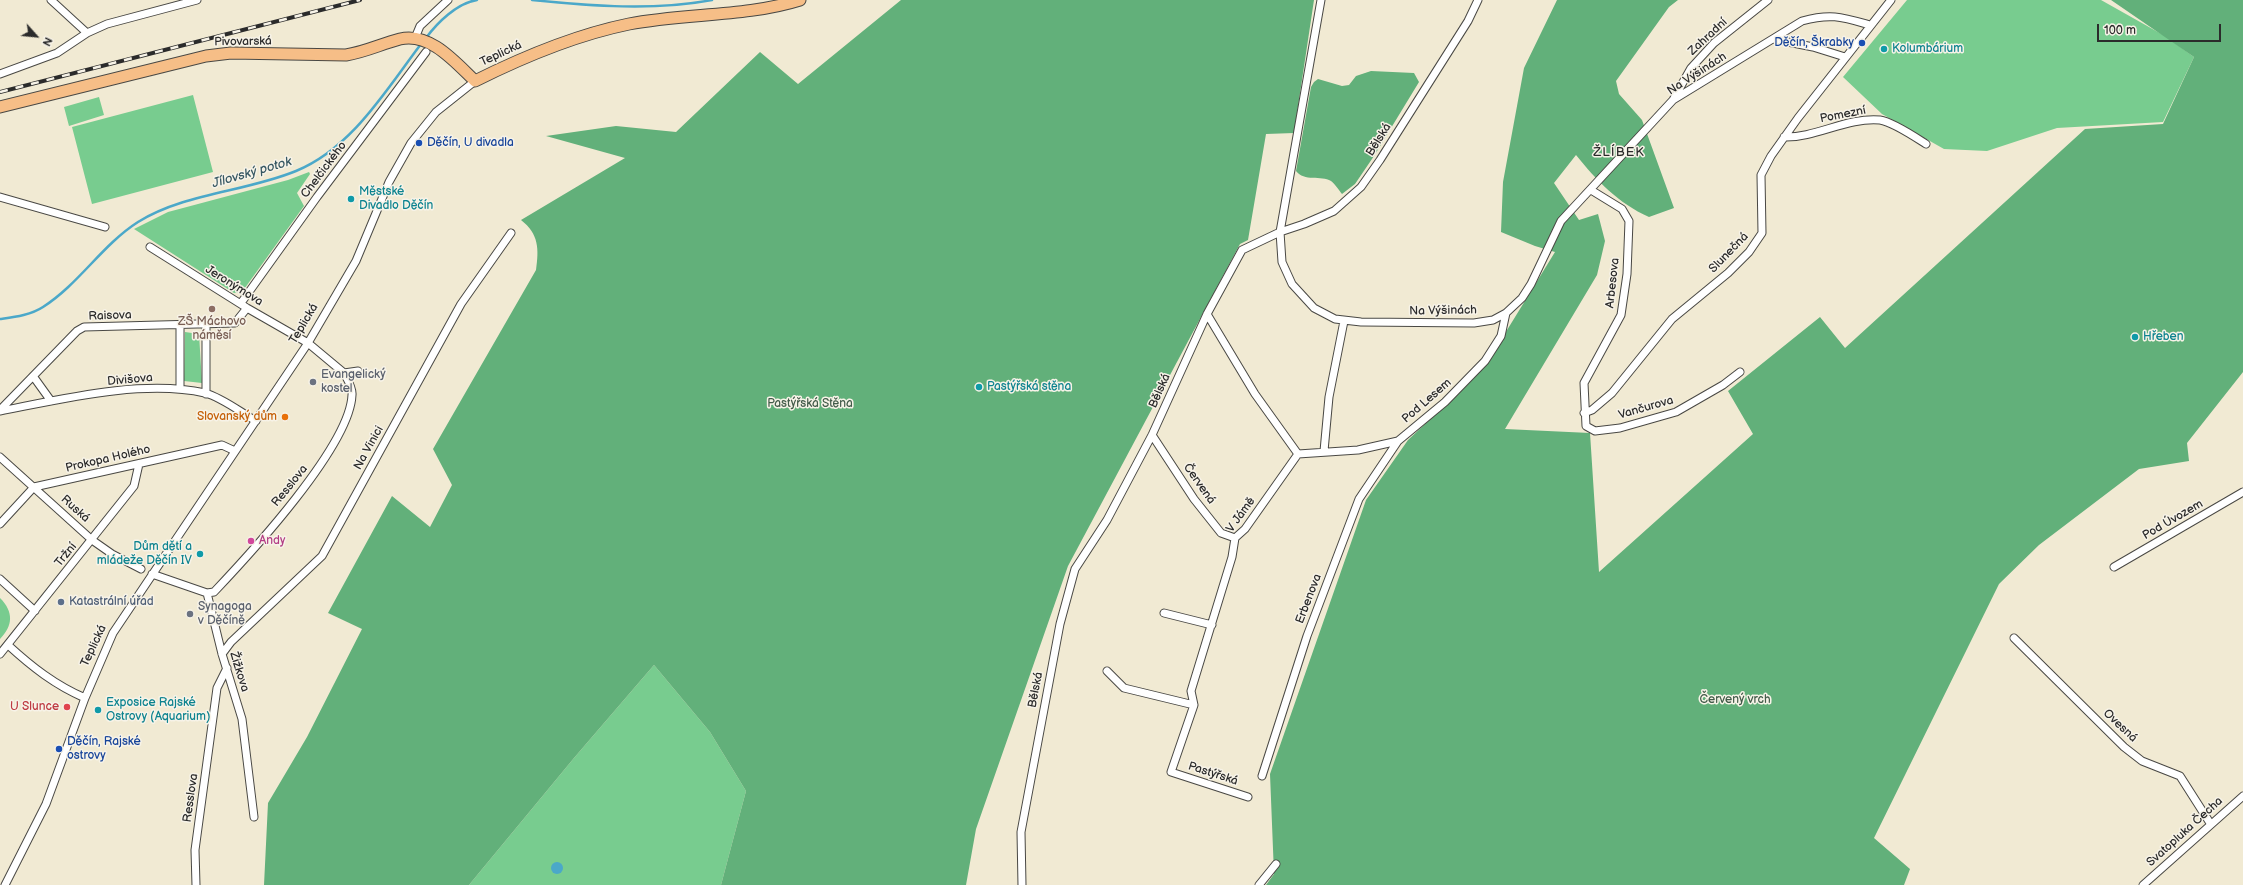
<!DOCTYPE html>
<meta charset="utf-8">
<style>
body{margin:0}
#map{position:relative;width:2243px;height:885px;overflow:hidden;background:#f1ead3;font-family:"Balsamiq Sans",sans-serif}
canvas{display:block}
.north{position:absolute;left:16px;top:16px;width:40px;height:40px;-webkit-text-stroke:3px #f7f3e8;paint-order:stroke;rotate:117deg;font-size:11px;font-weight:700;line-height:16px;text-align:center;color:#2b2b2b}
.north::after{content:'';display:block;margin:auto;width:14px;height:18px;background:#2b2b2b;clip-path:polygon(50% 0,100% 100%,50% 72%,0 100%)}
.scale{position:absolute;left:2097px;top:24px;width:124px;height:18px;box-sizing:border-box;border:2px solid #2b2b2b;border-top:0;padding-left:5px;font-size:12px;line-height:14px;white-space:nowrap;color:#2b2b2b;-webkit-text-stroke:3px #f7f3e8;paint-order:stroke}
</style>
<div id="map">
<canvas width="2243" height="885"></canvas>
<div class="north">N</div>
<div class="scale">100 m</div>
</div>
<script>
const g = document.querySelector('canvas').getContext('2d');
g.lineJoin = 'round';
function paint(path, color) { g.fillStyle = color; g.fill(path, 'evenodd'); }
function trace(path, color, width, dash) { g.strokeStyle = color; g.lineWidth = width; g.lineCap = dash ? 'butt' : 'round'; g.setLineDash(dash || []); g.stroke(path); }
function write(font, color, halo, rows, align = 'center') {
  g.font = font + ' "Balsamiq Sans",sans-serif'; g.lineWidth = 3; g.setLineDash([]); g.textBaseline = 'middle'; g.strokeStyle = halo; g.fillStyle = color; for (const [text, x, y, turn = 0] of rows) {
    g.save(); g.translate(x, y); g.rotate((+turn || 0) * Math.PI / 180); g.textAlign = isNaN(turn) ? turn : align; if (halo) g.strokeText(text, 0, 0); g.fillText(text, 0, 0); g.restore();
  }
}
paint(new Path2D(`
 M1907,0h194l64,36 29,21 -31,65 -106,6 -70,23 -43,-2 -62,-35 -39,-37z
 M193,95l20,77 -121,32 -20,-77z
 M99,97l5,18 -35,11 -5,-19z
 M309,172l1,2 -13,19 7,13 -62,86 -8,1 -100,-64 34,-17 120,-32z
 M185,332l14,2 3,49 -18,-2z
 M0,598c14,14 13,28 0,41z
 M654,665l56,67 36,59 -25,94h-252l105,-127z`), '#78cc8f');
paint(new Path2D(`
 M901,0h413l-20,133 -28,1 -18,106 -8,4 -172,322 -92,263 -10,56h-245l25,-94 -36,-59 -56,-67 -80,93 -105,127h-205l4,-82 39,-66 55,-108 -34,-16 64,-117 38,31 22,-42 -19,-36 103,-179c3,-21 3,-36 -15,-50l104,-62 -79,-22 70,-10 60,6 84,-80 38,32z
 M1557,0h121l-9,7 -53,74 3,13 23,26 32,88 -25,9c-31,-14 -52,-36 -73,-62l-22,28 25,37 19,-6 7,27 -8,34 -92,154 85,4 9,139 154,-138 -25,-43 92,-74 25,31 240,-219 78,-5 31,-67 -83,-57h132v372l-56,71 2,18 -50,8 -100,76 -40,39 -125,254 36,31 -6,16h-638l8,-11 -4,-100 96,-274 42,-60 63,-59 25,-33 59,-96 -20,-6 -34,-14 2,-50 21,-114z
 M1371,71l43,2 5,9 -45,74 -19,28 -13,10c-3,-4 -7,-10 -11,-13 -10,-6 -27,1 -35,-10l15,-84 3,-5 4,-3 24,7 7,-1 7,-9z`), '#62b07a');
paint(new Path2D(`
 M551 868a6 6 0 1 1 12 0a6 6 0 1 1-12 0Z`), '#4ba8c9');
trace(new Path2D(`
 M532,0c59,6 122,11 180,0
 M426,38c11,-15 31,-35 51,-38
 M0,319c14,-2 31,-4 43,-12 36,-23 59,-62 95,-85 47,-29 107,-30 158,-51 56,-23 90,-81 125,-127`), '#4ba8c9', 2.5);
const minor = new Path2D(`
 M51,0l36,33
 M1321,0l-41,232 2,30 10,22 22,24 21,11 26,3 113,1 19,-3 13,-7 16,-15 9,-14 30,-63 112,-121 129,-79c29,-8 40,-4 68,4
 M415,38l5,-12 28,-26
 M1773,39l40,8 32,10
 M0,74l57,-21 30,-20 20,-9 90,-24
 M1673,100l18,-32 23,-25 54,-43
 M1784,137c32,1 63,-20 96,-17 13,2 35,17 46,24
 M1591,190l31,19 7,12 -2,53 -6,41 -37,68 2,43 9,5 25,-3 56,-16 47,-27 17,-13
 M0,197l105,30
 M150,247l97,61 61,35 36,30 14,-2
 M241,303l76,-106 109,-145
 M1207,314l48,80 43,60
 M206,323v71
 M180,326v63
 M33,376l18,25
 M0,410l77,-79 7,-4 151,-4 12,-15
 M0,411c62,-12 143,-32 205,-18 18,5 35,19 51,28
 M1584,413l8,-3 20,-17 60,-74 56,-46 21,-21 13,-19 -1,-58 10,-19 27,-38 93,-118
 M1152,435l42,64 27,34 14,5
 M1324,451l5,-54 15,-76
 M0,457l92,83 20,14 29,15
 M0,524l34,-37 188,-42 13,6
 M2114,567l129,-75
 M152,574l55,19 15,61 20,65 12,98
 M0,579l35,32
 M207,593l7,-1c36,-38 136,-146 138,-197 1,-7 -5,-16 -8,-22
 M1164,613l48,12
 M2014,638l110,109 18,14 38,15 30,47
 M8,645c24,22 47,40 77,53
 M0,654l134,-168 5,-22
 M222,654l9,-12 91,-86 139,-252 50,-71
 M1107,671l17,17 70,17
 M1262,776l45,-140 52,-137 39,-58
 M1248,797l-77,-25 23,-67 -3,-14 41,-134 3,-19 10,-9 53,-75 60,-4 40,-9 47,-39 40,-41 16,-25 5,-23
 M5,885l41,-81 39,-106 28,-65 195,-290 48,-82 33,-79 22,-39 25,-31 39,-31
 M196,885l-1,-35 22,-162 10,-20
 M1022,885l-1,-53 39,-208 15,-55 32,-49 45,-85 55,-121 35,-64 38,-18 24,-8 30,-13 27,-24 19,-27 88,-139 10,-21
 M1259,885l17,-21
 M2143,885l100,-89`);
const primary = new Path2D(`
 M0,107l206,-51 25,-3 115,2c19,-3 35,-11 54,-16 30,-7 55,23 75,42 50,-25 100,-46 154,-57 56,-11 117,-7 171,-24`);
trace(minor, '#494844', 9);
trace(primary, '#494844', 13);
trace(minor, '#fff', 7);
trace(primary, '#f6be87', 11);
const rail = new Path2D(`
 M0,92l360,-92`);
trace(rail, '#2b2b2b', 4);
trace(rail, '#f7f3e8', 2.5, [8]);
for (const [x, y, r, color] of [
 [1862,43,4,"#1a4fb4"],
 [1884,49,4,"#0f9aa8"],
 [419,143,4,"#1a4fb4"],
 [351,199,4,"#0f9aa8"],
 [212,309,4,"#8d6e63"],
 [2135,337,4,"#0f9aa8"],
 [313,382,4,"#6b7280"],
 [979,387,4,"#0f9aa8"],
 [285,417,4,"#e8710a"],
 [251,541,4,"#d1479c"],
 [200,554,4,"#0f9aa8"],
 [61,602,4,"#5c6f8a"],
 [190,614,4,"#6b7280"],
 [67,707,4,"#e0444e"],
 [98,710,4,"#0f9aa8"],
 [59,749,4,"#1a4fb4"]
]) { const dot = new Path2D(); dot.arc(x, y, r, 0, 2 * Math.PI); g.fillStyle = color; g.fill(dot); trace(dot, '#f7f3e8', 1.5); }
write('12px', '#2b2b2b', '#f7f3e8', [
 ["Zahradní",1708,37,-43],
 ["Pivovarská",243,42,-1],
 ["Teplická",501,54,-25],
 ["Na Výšinách",1697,74,-33],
 ["Pomezní",1843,115,-11],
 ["Bělská",1379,140,-58],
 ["Chelčického",324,170,-53],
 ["Slunečná",1729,253,-46],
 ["Arbesova",1613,283,-84],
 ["Jeronýmova",234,286,32],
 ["Na Výšinách",1443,311,-1],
 ["Raisova",110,316,-2],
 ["Teplická",304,324,-59],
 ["Divišova",130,380,-5],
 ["Bělská",1160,391,-66],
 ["Pod Lesem",1427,401,-41],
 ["Vančurova",1646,408,-16],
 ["Na Vinici",369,448,-61],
 ["Prokopa Holého",108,459,-13],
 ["Červená",1199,484,55],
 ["Resslova",290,486,-51],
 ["Ruská",75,509,42],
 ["V Jámě",1241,515,-54],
 ["Pod Úvozem",2173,520,-30],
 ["Tržní",66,555,-51],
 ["Erbenova",1309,599,-69],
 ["Teplická",94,646,-65],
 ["Žižkova",239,672,73],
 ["Bělská",1036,690,-79],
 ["Ovesná",2120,726,43],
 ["Pastýřská",1213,774,18],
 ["Resslova",191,798,-82],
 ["Svatopluka Čecha",2185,832,-42]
]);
write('12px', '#164399', '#f7f3e8', [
 ["Děčín, Škrabky",1854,43,"right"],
 ["Děčín, U divadla",427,143],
 ["Děčín, Rajské",67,742],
 ["ostrovy",67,756]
], 'left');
write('12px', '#0d838f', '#f7f3e8', [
 ["Kolumbárium",1892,49],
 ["Městské",359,192],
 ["Divadlo Děčín",359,206],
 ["Hřeben",2143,337],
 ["Pastýřská stěna",987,387],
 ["Dům dětí a",192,547,"right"],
 ["mládeže Děčín IV",192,561,"right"],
 ["Exposice Rajské",106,703],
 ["Ostrovy (Aquarium)",106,717]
], 'left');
write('12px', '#785e54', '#f7f3e8', [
 ["ZŠ Máchovo",212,322],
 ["náměsí",212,336]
]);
write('12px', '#5b616d', '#f7f3e8', [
 ["Evangelický",321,375],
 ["kostel",321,389],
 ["Synagoga",198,607],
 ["v Děčíně",198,621]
], 'left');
write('12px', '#425b49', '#f7f3e8', [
 ["Pastýřská Stěna",810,404],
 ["Červený vrch",1735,700]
]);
write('12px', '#c56008', '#f7f3e8', [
 ["Slovanský dům",277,417]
], 'right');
write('12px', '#b23c85', '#f7f3e8', [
 ["Andy",259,541]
], 'left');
write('12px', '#4e5e75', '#f7f3e8', [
 ["Katastrální úřad",69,602]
], 'left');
write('12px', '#be3a42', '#f7f3e8', [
 ["U Slunce",59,707]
], 'right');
g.letterSpacing = '1px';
write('13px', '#2b2b2b', '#f7f3e8', [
 ["ŽLÍBEK",1619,153]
]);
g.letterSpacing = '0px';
write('italic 13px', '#365762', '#f7f3e8', [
 ["Jílovský potok",252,173,-16]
]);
</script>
